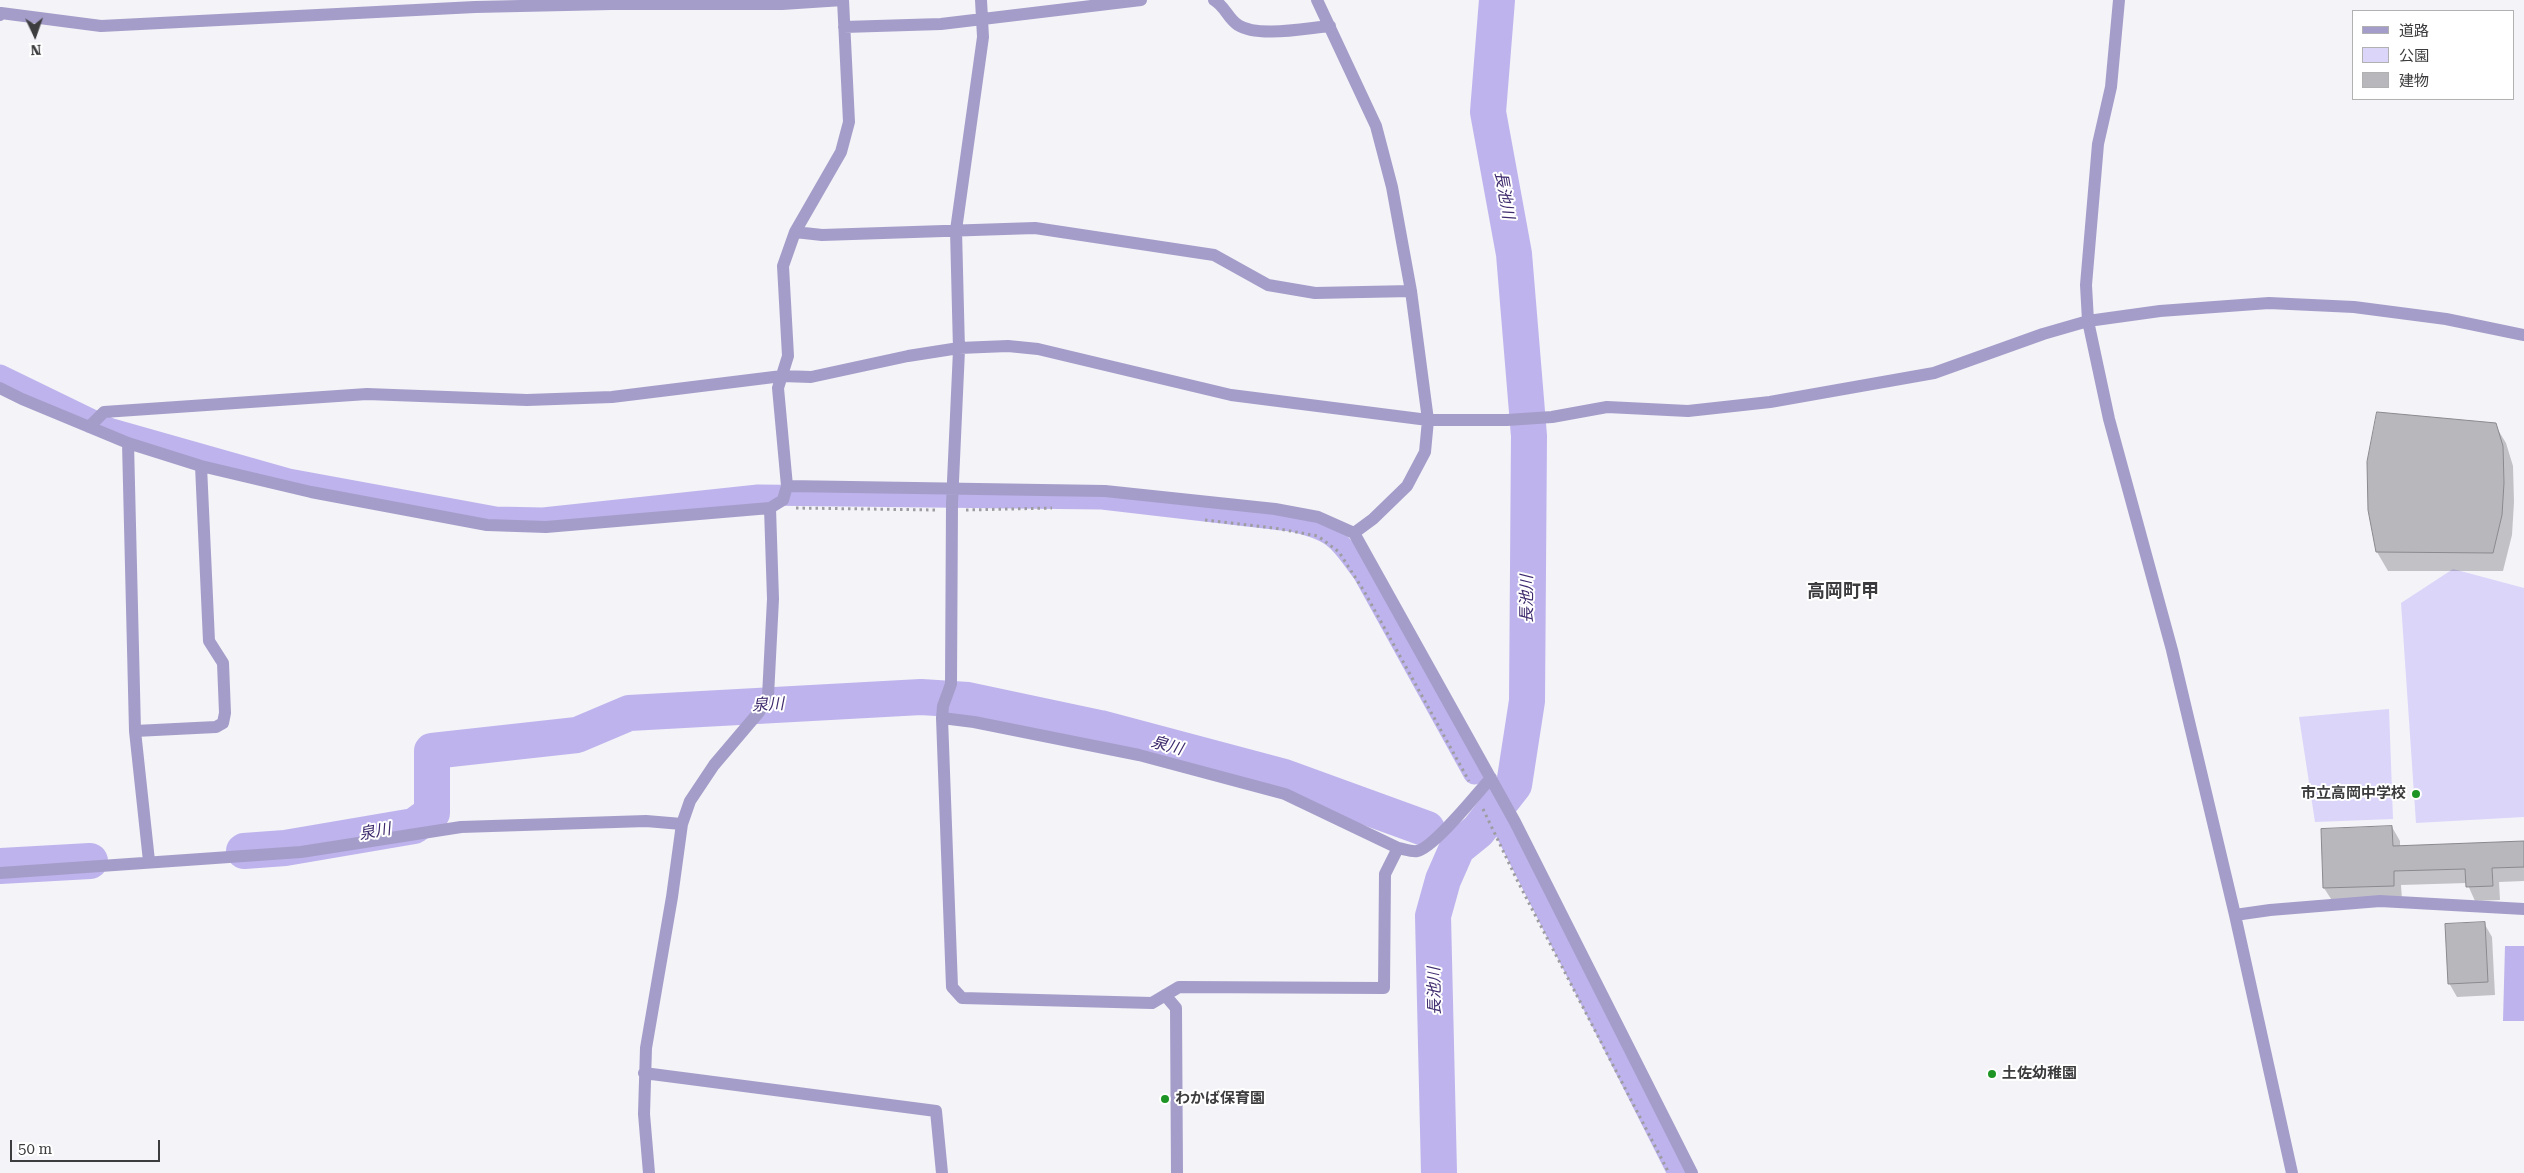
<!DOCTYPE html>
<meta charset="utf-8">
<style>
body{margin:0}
#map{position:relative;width:2524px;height:1173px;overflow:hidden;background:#f3f3f8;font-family:"Roboto Serif","Noto Sans JP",serif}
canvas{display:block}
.legend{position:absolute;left:2352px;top:10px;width:162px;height:90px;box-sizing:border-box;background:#fff;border:1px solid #b1b1b2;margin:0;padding:6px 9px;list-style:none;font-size:15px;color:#3c3c3e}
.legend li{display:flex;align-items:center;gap:10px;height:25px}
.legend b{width:25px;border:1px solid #b1b1b2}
.north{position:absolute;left:10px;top:10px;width:50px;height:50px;-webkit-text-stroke:4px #fff;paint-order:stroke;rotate:177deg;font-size:14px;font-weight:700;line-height:20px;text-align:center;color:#3c3c3e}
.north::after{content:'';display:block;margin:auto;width:18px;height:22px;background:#3c3c3e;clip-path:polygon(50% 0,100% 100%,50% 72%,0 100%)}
.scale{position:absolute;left:10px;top:1140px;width:150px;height:22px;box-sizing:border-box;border:2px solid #3c3c3e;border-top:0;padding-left:6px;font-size:15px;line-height:18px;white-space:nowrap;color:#3c3c3e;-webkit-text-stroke:4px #fff;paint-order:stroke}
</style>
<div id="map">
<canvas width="2524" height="1173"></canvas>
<ul class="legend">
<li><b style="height:6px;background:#a59dc9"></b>道路</li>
<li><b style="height:14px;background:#dbd5fa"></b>公園</li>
<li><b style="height:14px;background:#b8b7bc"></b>建物</li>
</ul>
<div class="north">N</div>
<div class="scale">50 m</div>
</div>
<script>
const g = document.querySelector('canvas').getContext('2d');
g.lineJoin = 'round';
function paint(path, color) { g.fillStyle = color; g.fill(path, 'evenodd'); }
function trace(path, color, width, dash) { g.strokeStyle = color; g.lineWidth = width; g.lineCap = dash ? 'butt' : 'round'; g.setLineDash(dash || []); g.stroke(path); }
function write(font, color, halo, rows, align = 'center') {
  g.font = font + ' "Roboto Serif","Noto Sans JP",serif'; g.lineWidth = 4; g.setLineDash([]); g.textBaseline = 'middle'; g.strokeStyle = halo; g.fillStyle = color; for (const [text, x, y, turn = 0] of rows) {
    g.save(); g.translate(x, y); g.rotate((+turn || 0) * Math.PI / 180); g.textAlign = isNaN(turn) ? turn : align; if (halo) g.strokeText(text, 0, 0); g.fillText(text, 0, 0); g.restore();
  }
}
paint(new Path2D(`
 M2453,569l71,19v229l-108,6 -15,-220z
 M2389,709l4,110 -78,3 -16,-105z`), '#dbd5fa');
paint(new Path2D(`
 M2505,946h19v75h-21z`), '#beb3ed');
paint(new Path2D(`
 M2495,425l11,18 7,23 1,36 -2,33 -9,36h-115l-11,-19 -8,-42z
 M2392,827l8,14v6l124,-5v39l-25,1 1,18 -25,1 -8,-18 -66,2 1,15 -69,2 -9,-14z
 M2484,923l8,14 3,58 -38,2 -8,-14z`), '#0003');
trace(new Path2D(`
 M0,375l109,53 180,51 207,38 47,1 215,-23 344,4 189,22c44,10 46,17 72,52l111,201
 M1491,803l187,370`), '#beb3ed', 21);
trace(new Path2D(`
 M244,851l41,-3 129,-22 18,-13v-62l145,-16 52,-22 292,-16 47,3 132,28 184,49 143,52
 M0,866l90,-5
 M1439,1173l-6,-257 10,-36 14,-32 21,-17 36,-46 13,-84 2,-265 -15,-182 -26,-142 9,-112`), '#beb3ed', 36);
const building = new Path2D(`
 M2377,412l119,11 7,23 1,37 -2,32 -9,38 -117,-1 -8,-42 -1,-48z
 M2392,826l1,20 131,-5v26l-32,1 1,18 -27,1 -1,-18 -71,2v15l-71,2 -2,-59z
 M2485,922l3,60 -40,2 -3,-60z`);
paint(building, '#b8b7bc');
trace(building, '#8a898e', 1);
trace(new Path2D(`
 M796,508l141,2
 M966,510l86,-2
 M1205,520l69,8 44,8 21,16 25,39 105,190
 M1483,809l35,73 151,291`), '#9d9da1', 3, [2.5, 4]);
trace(new Path2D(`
 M981,0l2,37 -27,193 3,120 -7,153 -1,181 -8,22 -1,12 10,269 10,11 190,5 27,-16 205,1 1,-114 13,-26
 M1214,0c11,6 14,19 24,25 20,13 68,3 92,1
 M1317,0l59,126 16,61 19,104 17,129 -3,32 -18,34 -34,33 -19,14
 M2119,0l-8,87 -13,57 -12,141 2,36 21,98 63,231 63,265 57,258
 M0,15l1,-2 100,13 374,-19 136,-3h171l61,-4
 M844,27l97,-3 200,-24
 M795,232l46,-80 8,-30 -6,-122
 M0,388l22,11 106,44 73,23 110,26 176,33 59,2 224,-19
 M89,427l15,-15 263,-18 160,6 85,-3 170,-21 29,1 97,-21 51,-8 49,-2 30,3 193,46 197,25h79l45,-3 55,-10 81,4 82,-9 164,-29 109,-39 45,-13 72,-10 109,-8 85,4 92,12 78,16
 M128,443l7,288 14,130
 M787,486l318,5 170,18 43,8 36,16 161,289 177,351
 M942,718l32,4 165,33 146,39 113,54c6,1 14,4 19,3 17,-3 61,-59 74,-73
 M135,731l81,-4 7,-4 2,-10 -2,-50 -14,-22 -8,-175
 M0,873l301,-21 160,-25 185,-6 36,3
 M2235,915l35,-5 110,-9 144,8
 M1165,995l11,13 1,165
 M644,1073l292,38 6,62
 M649,1173l-5,-59 2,-66 26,-151 10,-73 8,-23 24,-36 45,-53 9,-16 5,-97 -3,-91 13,-8 4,-14 -9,-98 10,-32 -5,-90 12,-34 27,3 213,-7 179,27 54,30 47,8 96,-2`), '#a59dc9', 12);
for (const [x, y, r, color] of [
 [2416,794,5,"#1d9423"],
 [1992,1074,5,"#1d9423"],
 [1165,1099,5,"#1d9423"]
]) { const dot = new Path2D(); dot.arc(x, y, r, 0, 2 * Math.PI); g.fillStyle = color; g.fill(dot); trace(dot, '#fff', 2); }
write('bold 15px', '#3c3c3e', '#fff', [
 ["市立高岡中学校",2406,794,"right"],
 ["土佐幼稚園",2002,1074],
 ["わかば保育園",1175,1099]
], 'left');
write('italic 16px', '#3e2a6d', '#fff', [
 ["長池川",1504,195,80],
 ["長池川",1527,599,-90],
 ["泉川",768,705,-3],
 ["泉川",1167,746,15],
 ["泉川",375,832,-10],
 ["長池川",1435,991,-91]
]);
write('bold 18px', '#3c3c3e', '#fff', [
 ["高岡町甲",1843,592]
]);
</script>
